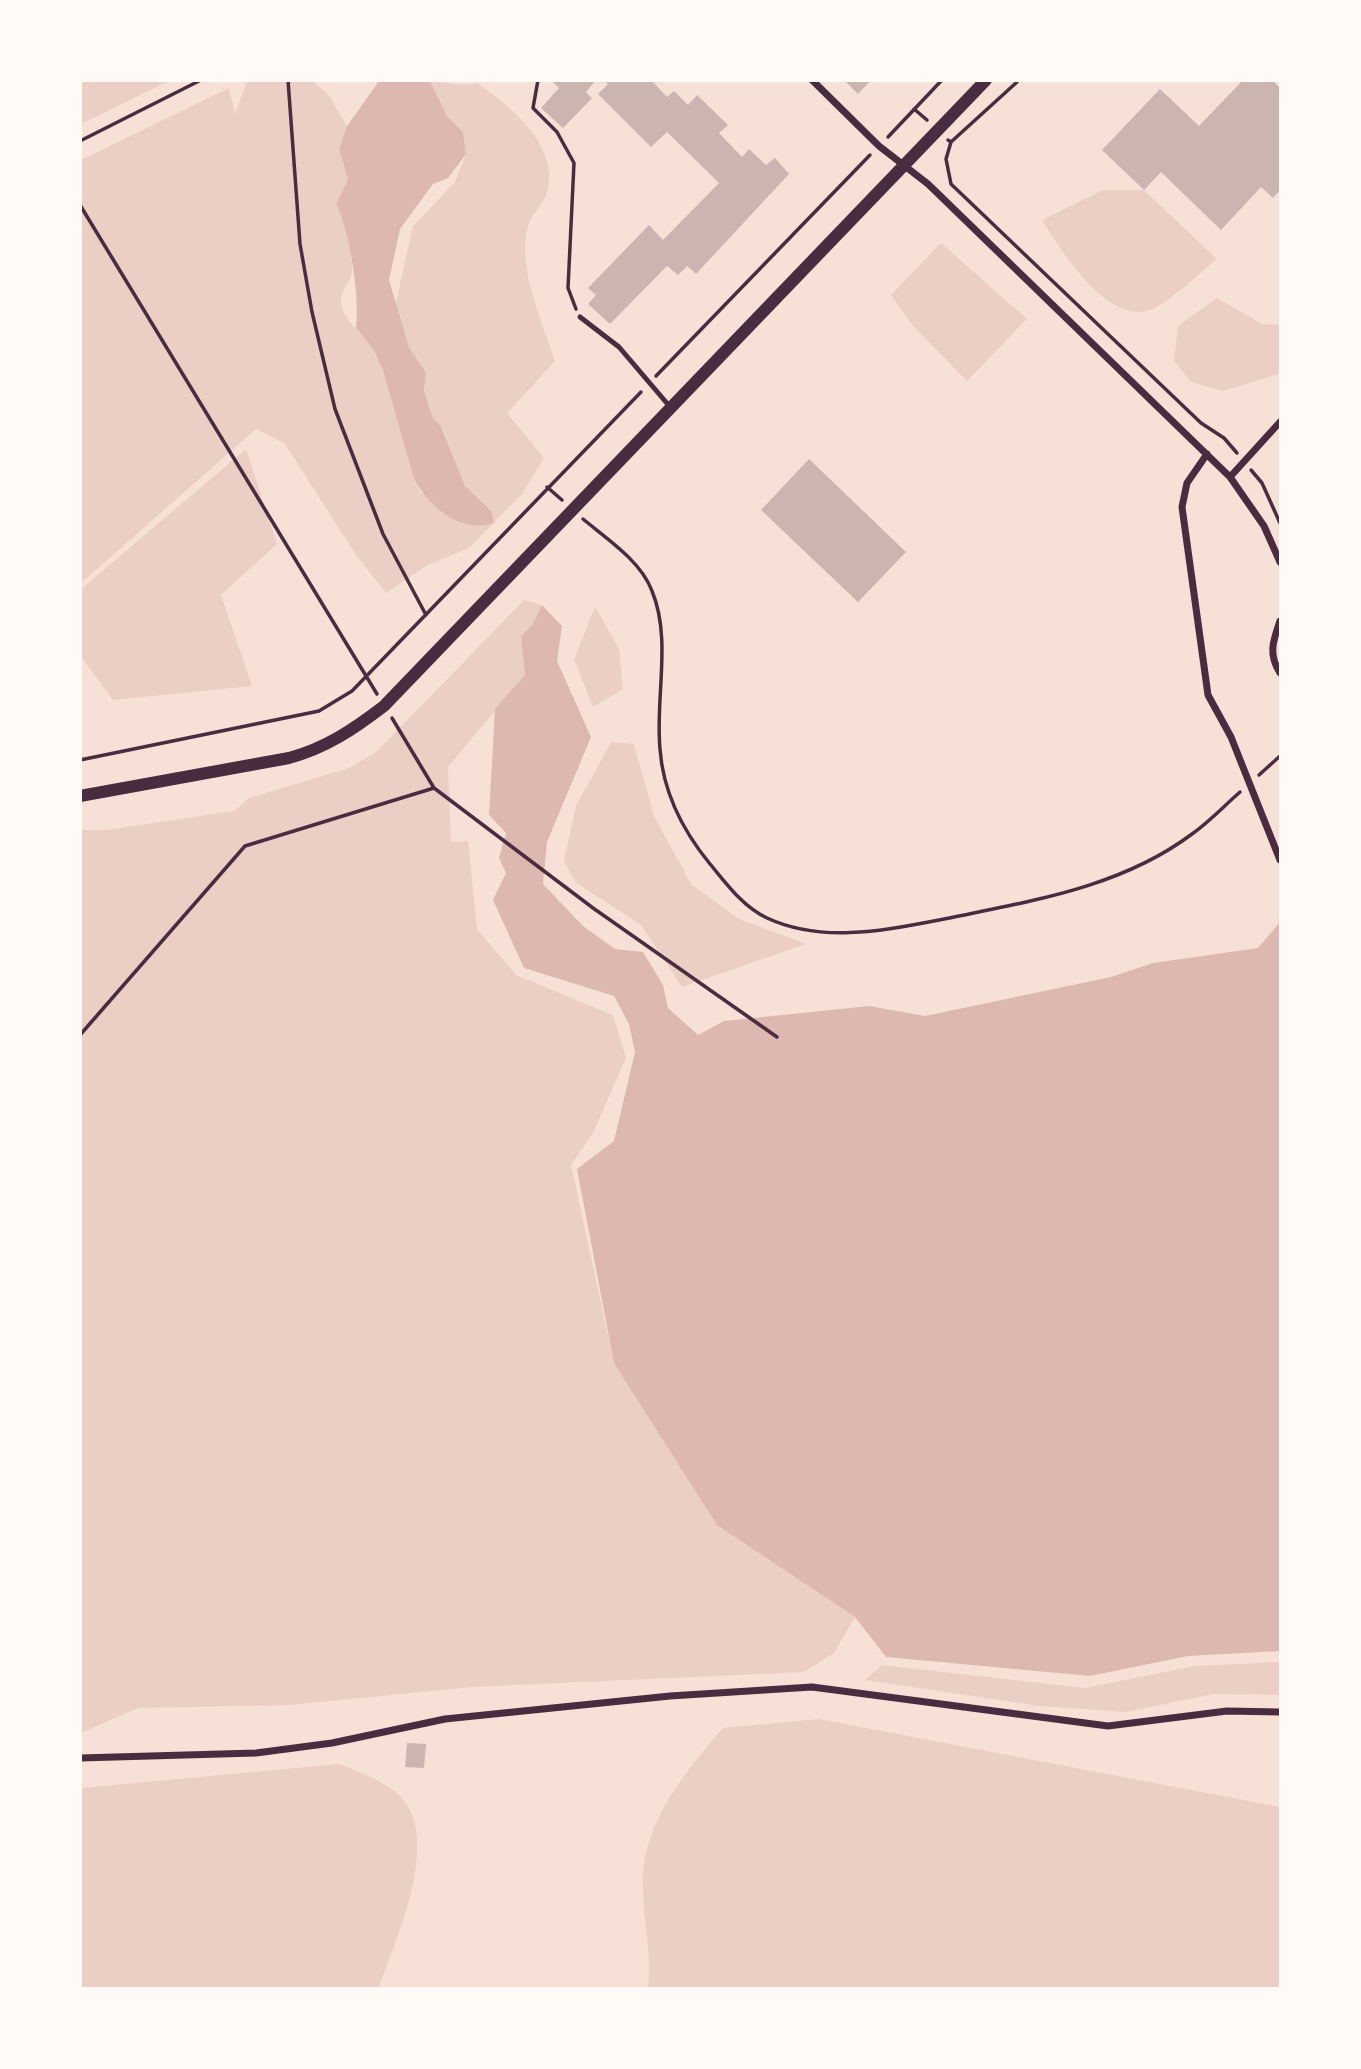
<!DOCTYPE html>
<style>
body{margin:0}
#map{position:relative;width:1361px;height:2069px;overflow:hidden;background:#f7e1d7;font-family:"Archivo Narrow",sans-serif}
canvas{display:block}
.frame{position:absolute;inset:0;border:82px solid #fffaf5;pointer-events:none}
</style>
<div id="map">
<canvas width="1361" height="2069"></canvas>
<div class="frame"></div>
</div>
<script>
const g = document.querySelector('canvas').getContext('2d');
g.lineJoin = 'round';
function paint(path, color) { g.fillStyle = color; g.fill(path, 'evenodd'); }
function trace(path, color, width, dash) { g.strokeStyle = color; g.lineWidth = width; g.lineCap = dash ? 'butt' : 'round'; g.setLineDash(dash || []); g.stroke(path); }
paint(new Path2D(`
 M81,80h88v1l-88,43z
 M247,81h65l16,13 19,32 -8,23 9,30 -12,25c7,12 18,54 16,68 -2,13 -14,20 -10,35 5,18 23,28 32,43 19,31 30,93 40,129l7,14 71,19 -27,-26 -23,-59 -9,-9 -9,-27 2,-18 -17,-26 -14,-40 18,-81 42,-44 11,-28 -3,-22 -16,-16 -17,-35 32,4 15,-2c33,23 84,63 70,110 -4,12 -16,21 -19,33 -11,42 14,95 27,135l-48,52 37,45 -22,36 -53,54 -43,18 -40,27 -30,-38 -71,-111 -29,-15 -175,154v-423l148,-72 6,26z
 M1103,190h41l73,69c-16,13 -47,42 -64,50 -45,19 -92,-59 -111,-89z
 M941,243l86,76 -60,62 -55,-56 -21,-30z
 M1217,298l45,26 18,1 -1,49 -56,17 -32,-9 -17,-21 4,-35z
 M246,449l31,95 -56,51 31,91 -139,14 -31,-42 -2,-68z
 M524,600l18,5 -10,20 -11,11 4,39 -77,92 3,75 17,-1 9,88 39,46 97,40 13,43 -33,75 -22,32 43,198 179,211 62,43 -21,36 -30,19 -332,15 -182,18 -152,3 -57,25v-903h26l127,-19 15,-13 100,-30 27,-16z
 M595,607l24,42 4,40 -30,18 -19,-48z
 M611,742l23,2 20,72 37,68 48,35 67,25 -124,43 -41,-62 -66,-43 -11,-21 12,-55z
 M1280,1662v33l-66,-1 -88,18 -86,-6 -175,-26 17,-15 203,23 110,-22z
 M819,1719l461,88v181h-632c4,-30 -4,-65 -5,-96 -4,-66 40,-117 80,-164z
 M339,1764c22,9 45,16 62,33 41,43 -6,144 -22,191h-298v-200z`), '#ebcfc5');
paint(new Path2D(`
 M379,81h51l17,35 16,16 3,22 -18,24 -15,6 -33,45 -11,51 20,67 17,26 -2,18 9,27 8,8 24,60 27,26 2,11c-33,11 -65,-16 -80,-44l-31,-109 -9,-20 -18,-22c4,-30 -6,-97 -20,-124l12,-25 -9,-30 8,-23z
 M542,605l20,21 -5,35 34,76 -44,105 -4,42 40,42 32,23 28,3 20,33 5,23 30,27 26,-14 145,-15 56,10 186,-39 42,-14 105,-15 22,-26v729l-92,5 -98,20 -204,-19 -31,-40 -138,-92 -103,-162 -37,-194 37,-28 21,-89 -6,-28 -15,-28 -90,-28 -31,-68 13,-27 -7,-15 7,-25 -17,-18 6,-106 30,-34 -4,-39 11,-11z`), '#dcb8b0');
paint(new Path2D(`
 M551,80h45l-10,12 6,6 -29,30 -22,-20 18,-20z
 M604,80h47l16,17 7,-6 14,14 9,-10 31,30 -9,8 23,24 7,-8 17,16 9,-7 14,16 -93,100 -9,-8 -9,9 -11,-9 -57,58 -22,-20 8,-9 -8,-7 61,-63 14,15 56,-57 -52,-51 -16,15 -53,-53 10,-10z
 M844,80h27l-13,14z
 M1243,80h29l8,8v102l-7,8 -12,-11 -40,43 -60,-58 -17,18 -42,-40 58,-61 39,37z
 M809,459l97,93 -48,50 -97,-92z
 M407,1743l19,1 -2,24 -19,-1z`), '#ccb4b1');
trace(new Path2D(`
 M288,80l12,164 12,68 23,97 48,125 43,81
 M538,80l-5,28 24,24 17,31 -6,125 8,21
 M914,109l13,11
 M888,137l54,-57
 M948,140l3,2 -5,17 5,25 250,239 23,15 13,15
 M80,141l121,-61
 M951,142l66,-60
 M80,205l297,489
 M656,376l214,-221
 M1251,470l11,13 18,40
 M547,487l15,13
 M583,519c24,20 58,42 69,72 20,48 3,107 8,158 3,42 23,82 50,115 16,19 33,43 57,54 56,26 119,12 177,1 86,-18 176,-31 248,-85 17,-12 32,-28 48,-42
 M392,718l42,70 159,120 184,129
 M80,760l239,-49 33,-20 289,-299
 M1259,775l21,-19
 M80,1035l165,-189 189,-58`), '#4a2c40', 3.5);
trace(new Path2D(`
 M580,317l39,30 52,61`), '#4a2c40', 5);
trace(new Path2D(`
 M812,80l67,66 49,38 302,293 34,49 16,36
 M1207,454l-20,29 -5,24 26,188 23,42 49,123
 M1230,477l50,-55
 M1280,621c-7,20 -12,33 0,52
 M80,1758l176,-5 76,-10 113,-24 225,-23 142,-9 296,39 119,-15 53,1`), '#4a2c40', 7);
trace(new Path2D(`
 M80,796l209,-38c37,-10 65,-29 95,-52l602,-626`), '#4a2c40', 12);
</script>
